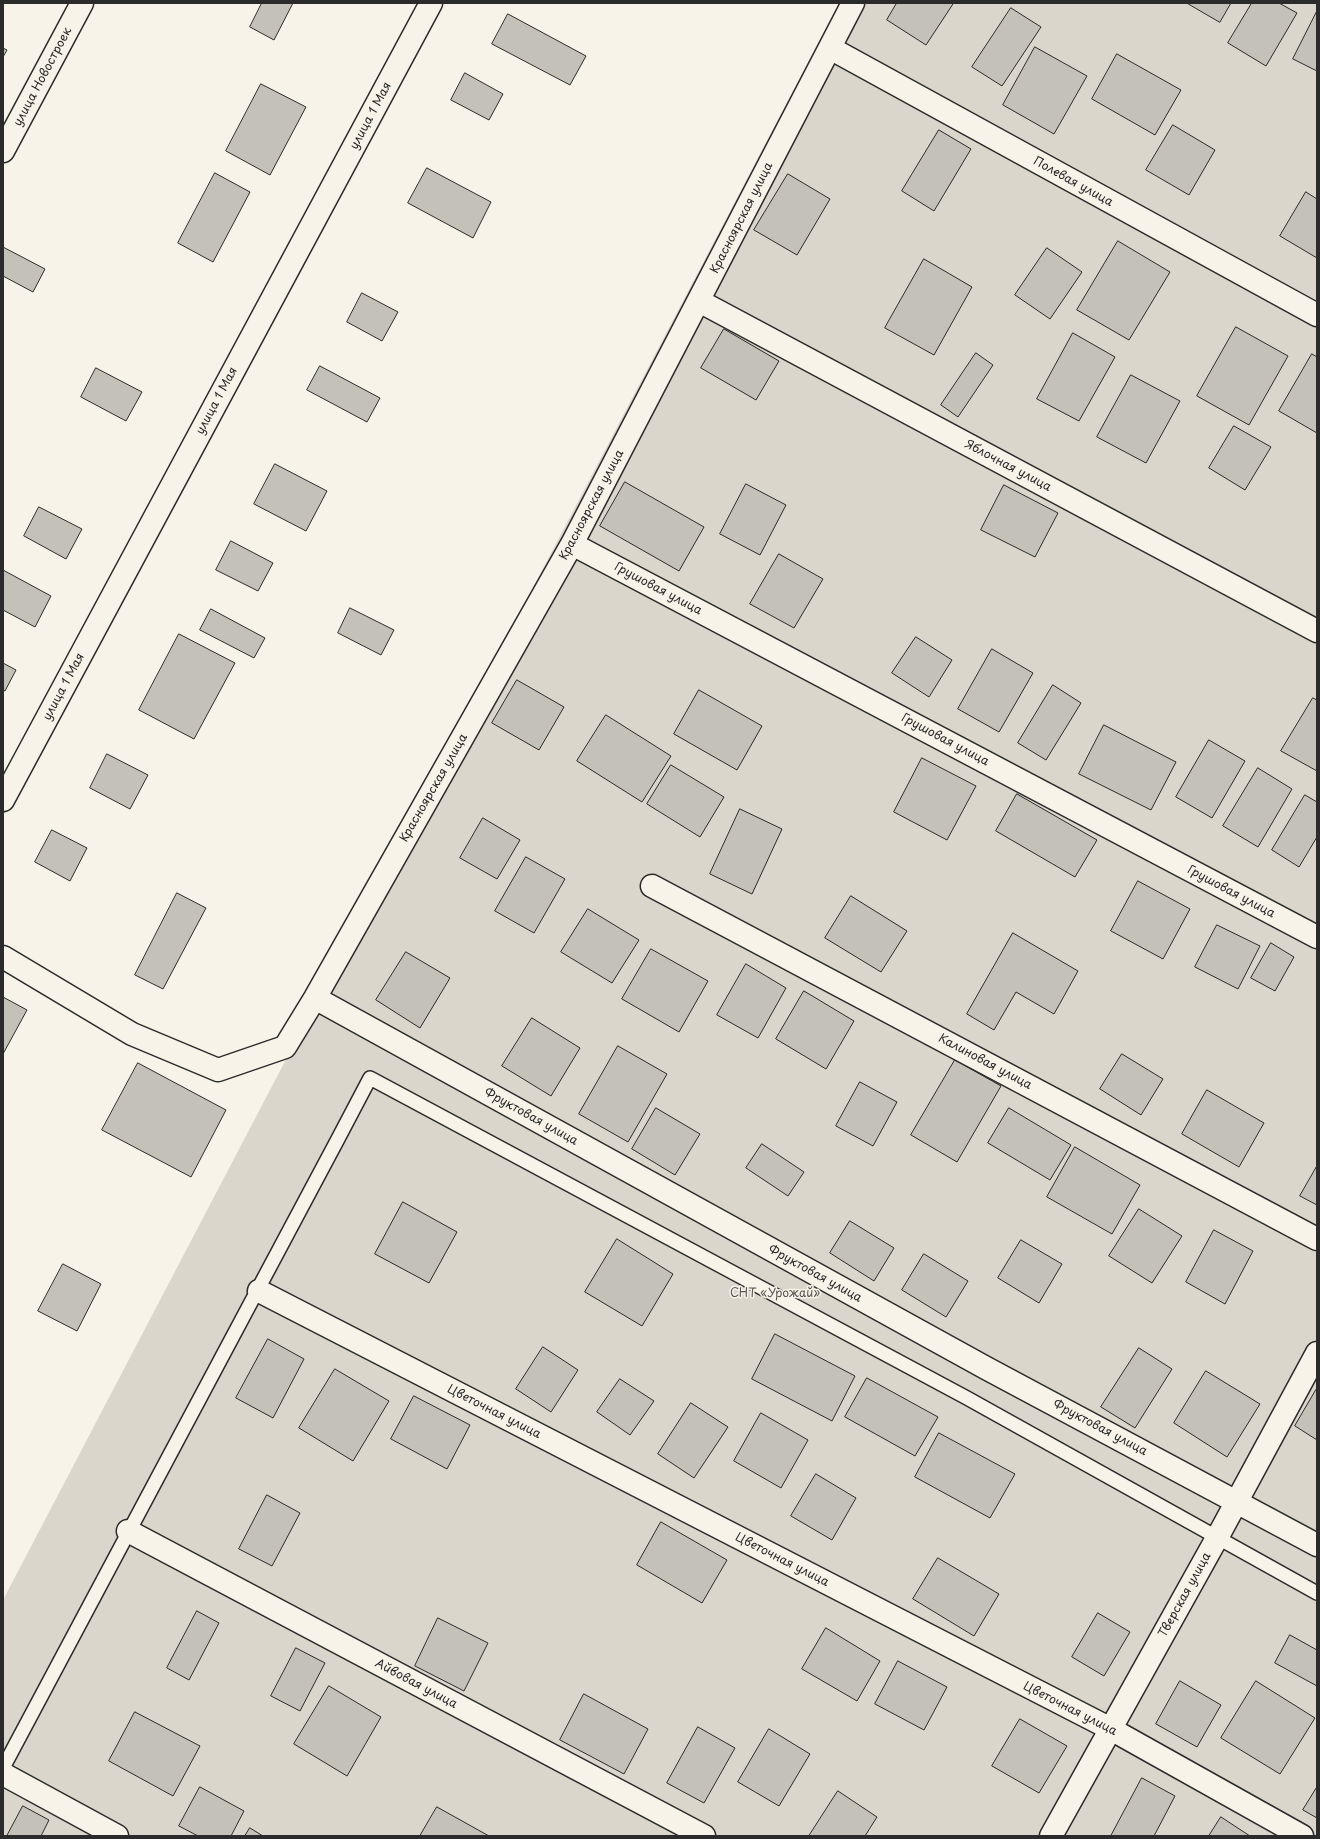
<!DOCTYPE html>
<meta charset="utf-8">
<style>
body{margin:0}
#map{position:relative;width:1320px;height:1839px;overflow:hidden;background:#f7f3e8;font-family:"Playpen Sans",sans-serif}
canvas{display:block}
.frame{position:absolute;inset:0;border:4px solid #2b2b2b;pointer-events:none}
</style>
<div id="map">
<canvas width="1320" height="1839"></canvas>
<div class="frame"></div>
</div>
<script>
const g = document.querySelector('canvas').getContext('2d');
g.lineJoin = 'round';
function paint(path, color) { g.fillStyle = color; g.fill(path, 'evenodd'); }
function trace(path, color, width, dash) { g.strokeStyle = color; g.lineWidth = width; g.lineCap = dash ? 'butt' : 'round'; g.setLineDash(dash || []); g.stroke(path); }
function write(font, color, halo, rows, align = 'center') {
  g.font = font + ' "Playpen Sans",sans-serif'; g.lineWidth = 3; g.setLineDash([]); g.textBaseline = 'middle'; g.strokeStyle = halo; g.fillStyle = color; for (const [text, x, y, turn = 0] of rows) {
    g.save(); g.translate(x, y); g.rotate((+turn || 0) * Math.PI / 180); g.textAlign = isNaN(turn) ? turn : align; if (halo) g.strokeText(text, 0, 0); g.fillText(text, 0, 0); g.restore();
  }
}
paint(new Path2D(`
 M839,3h478v1833h-1314v-236z`), '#dad6cc');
const building = new Path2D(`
 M262,3h31l-19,37 -24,-13z
 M897,3h55l1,1 -27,41 -39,-25z
 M1187,3h44l-11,19z
 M1252,3h27l18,10 -31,53 -38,-23z
 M1011,8l30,19 -39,59 -30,-19z
 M1317,11v60l-24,-12z
 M508,14l78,42 -16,29 -78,-41z
 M1035,47l52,29 -33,58 -51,-29z
 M3,48l4,2 -4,7z
 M1117,54l64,36 -26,45 -63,-36z
 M465,73l38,21 -14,26 -38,-20z
 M261,84l45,23 -36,68 -44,-24z
 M1173,125l42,25 -26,45 -43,-25z
 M939,130l32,19 -37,62 -32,-20z
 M427,168l64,34 -18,36 -65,-35z
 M215,173l35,19 -37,70 -35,-19z
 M788,174l42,25 -33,56 -43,-25z
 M1306,192l11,7v59l-37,-22z
 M1118,241l52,31 -41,68 -52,-30z
 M3,247l42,22 -12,23 -30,-16z
 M1047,248l35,24 -32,47 -35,-24z
 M924,259l48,28 -38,68 -49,-27z
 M362,293l36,19 -16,29 -35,-19z
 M1236,327l52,29 -39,69 -52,-29z
 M724,329l55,32 -23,39 -55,-32z
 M1073,333l42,24 -36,64 -42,-22z
 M976,353l17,12 -35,52 -17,-12z
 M1312,354l5,3v76l-38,-22z
 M320,366l60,32 -13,24 -60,-32z
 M96,368l46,24 -16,29 -45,-24z
 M1131,375l49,26 -34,62 -49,-26z
 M1234,426l37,21 -26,43 -36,-22z
 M275,464l52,27 -21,40 -52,-27z
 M625,482l79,45 -25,44 -79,-45z
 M746,484l40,21 -26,50 -40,-21z
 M1004,485l54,28 -23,44 -54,-27z
 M39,507l43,22 -16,30 -42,-23z
 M231,541l42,22 -15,28 -42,-21z
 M779,554l44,25 -29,49 -44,-24z
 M3,570l48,26 -16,31 -32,-17z
 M350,608l44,22 -13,25 -43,-22z
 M211,609l54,29 -11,20 -54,-28z
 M179,634l56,29 -41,76 -55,-29z
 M916,637l36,23 -23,37 -37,-24z
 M992,649l41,24 -34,59 -41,-23z
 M3,663l13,7 -11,21 -2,-1z
 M517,680l47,27 -25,43 -47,-27z
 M1053,685l28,18 -35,57 -28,-17z
 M699,690l63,36 -25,44 -63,-36z
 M1313,698l4,2v71l-36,-20z
 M606,715l65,41 -29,46 -65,-41z
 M1104,725l72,37 -25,48 -72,-36z
 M1209,740l36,21 -33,57 -36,-21z
 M107,754l41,21 -18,34 -40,-21z
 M922,758l54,28 -29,54 -53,-28z
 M671,765l53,32 -24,40 -53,-33z
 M1258,768l34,21 -34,58 -35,-21z
 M1017,794l80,46 -22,37 -79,-46z
 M1305,795l12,7v35l-18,30 -27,-17z
 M740,809l42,20 -30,65 -42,-20z
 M483,818l37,22 -23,39 -37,-21z
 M52,830l35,18 -17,33 -35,-19z
 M526,857l39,22 -31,54 -39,-22z
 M1138,881l52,28 -27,50 -52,-28z
 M177,893l29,15 -43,81 -28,-14z
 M851,896l56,35 -26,41 -56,-34z
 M588,909l51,31 -27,43 -51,-31z
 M1217,925l43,21 -22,43 -43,-22z
 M1013,933l65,38 -24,43 -38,-22 -22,38 -27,-16z
 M1271,943l23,14 -19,34 -24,-13z
 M651,949l57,32 -29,51 -57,-33z
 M406,952l44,26 -30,50 -44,-28z
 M746,964l40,24 -28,50 -41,-23z
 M804,991l50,30 -28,48 -50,-30z
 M3,997l24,13 -24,44z
 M532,1018l48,30 -29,48 -49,-30z
 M618,1046l49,28 -39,68 -49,-28z
 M1122,1054l41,25 -22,36 -41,-26z
 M955,1060l46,26 -44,76 -46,-27z
 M138,1063l88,47 -35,67 -89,-47z
 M860,1082l37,20 -24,44 -37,-20z
 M1207,1090l57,33 -25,44 -57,-33z
 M656,1108l44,26 -25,41 -43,-26z
 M1009,1108l62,37 -21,35 -62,-37z
 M762,1144l42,28 -16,24 -42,-28z
 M1075,1147l65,38 -28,49 -65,-37z
 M1317,1166v39l-17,-9z
 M403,1202l54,30 -28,51 -54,-29z
 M1139,1209l43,27 -30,47 -43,-27z
 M850,1221l44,27 -20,33 -44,-28z
 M1214,1230l39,21 -28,53 -39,-22z
 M617,1239l56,35 -31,52 -57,-34z
 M1021,1240l41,24 -23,39 -41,-25z
 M924,1254l44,27 -22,36 -44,-27z
 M63,1264l38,20 -24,47 -39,-20z
 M775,1334l80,42 -23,45 -80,-42z
 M268,1339l36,20 -31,59 -37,-20z
 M543,1347l35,23 -27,42 -35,-23z
 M1139,1348l33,21 -37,59 -34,-21z
 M335,1369l54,32 -36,60 -54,-33z
 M1206,1371l54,33 -33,53 -53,-34z
 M867,1378l71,39 -23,39 -70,-39z
 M620,1379l34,22 -24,34 -33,-23z
 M1317,1388v52l-22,-14z
 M414,1396l56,29 -23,44 -56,-30z
 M691,1403l37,24 -34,51 -36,-24z
 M761,1413l47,27 -27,48 -47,-27z
 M939,1433l76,41 -25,44 -75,-41z
 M816,1474l40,24 -24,42 -41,-24z
 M267,1495l33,18 -28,53 -33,-17z
 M661,1522l66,38 -25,43 -65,-38z
 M938,1558l61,36 -25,42 -61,-37z
 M197,1611l22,12 -30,57 -22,-12z
 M1098,1613l32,19 -26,44 -32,-19z
 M438,1618l50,25 -24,48 -49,-25z
 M826,1628l54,33 -23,40 -55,-32z
 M1290,1635l27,15v36l-42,-23z
 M296,1648l29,15 -25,48 -29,-15z
 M898,1661l49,26 -23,43 -49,-26z
 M1180,1681l41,24 -24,42 -41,-23z
 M1256,1681l59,37 -35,56 -59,-36z
 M329,1686l52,31 -34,59 -53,-32z
 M584,1694l64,35 -24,45 -64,-34z
 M135,1712l65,34 -27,50 -64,-35z
 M1020,1719l47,27 -28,47 -47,-27z
 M698,1727l37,21 -31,55 -37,-20z
 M769,1729l41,25 -31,52 -41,-24z
 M1142,1778l33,18 -21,40h-43z
 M200,1787l44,24 -13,25h-33l-19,-10z
 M1317,1787v31l-14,-8z
 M838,1791l39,26 -12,19h-56z
 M23,1806l26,14 -8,16h-34z
 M437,1807l52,29h-69z
 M1221,1817l29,19h-41z
 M250,1828l13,8h-18z`);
paint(building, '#c4c1b9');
trace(building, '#2b2b2b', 1);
const service = new Path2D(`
 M3,1768c121,-230 246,-459 367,-690l597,320 350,195`);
const minor = new Path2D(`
 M830,48l487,267
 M3,151l79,-148
 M699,301l618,330
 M572,544l745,393
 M652,886l665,353
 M3,957l129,77 86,36 67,-23 30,-49 257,-454 281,-541
 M315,998l671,370 331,177
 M259,1291l850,437 193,108
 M128,1531l576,305
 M3,1774l114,62
 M1051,1836l166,-298 100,-185`);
const tertiary = new Path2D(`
 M3,800l428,-797`);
trace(service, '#2b2b2b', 16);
trace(minor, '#2b2b2b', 25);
trace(tertiary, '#2b2b2b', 25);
trace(service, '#f7f3e8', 13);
trace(minor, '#f7f3e8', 22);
trace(tertiary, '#f7f3e8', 22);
write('12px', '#2b2b2b', '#f7f3e8', [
 ["улица Новостроек",43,77,-62],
 ["улица 1 Мая",371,116,-62],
 ["Полевая улица",1073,182,29],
 ["Красноярская улица",742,218,-63],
 ["улица 1 Мая",217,401,-62],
 ["Яблочная улица",1008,466,28],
 ["Красноярская улица",592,505,-62],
 ["Грушовая улица",658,589,28],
 ["улица 1 Мая",64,687,-62],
 ["Грушовая улица",945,740,28],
 ["Красноярская улица",434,788,-60],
 ["Грушовая улица",1231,892,28],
 ["Калиновая улица",985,1062,28],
 ["Фруктовая улица",531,1117,29],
 ["Фруктовая улица",815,1274,29],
 ["Цветочная улица",494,1412,27],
 ["Фруктовая улица",1100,1428,28],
 ["Цветочная улица",782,1560,27],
 ["Тверская улица",1185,1595,-61],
 ["Айвовая улица",416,1684,28],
 ["Цветочная улица",1070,1709,27]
]);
write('12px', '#575653', '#f7f3e8', [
 ["СНТ «Урожай»",775,1294]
]);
</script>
